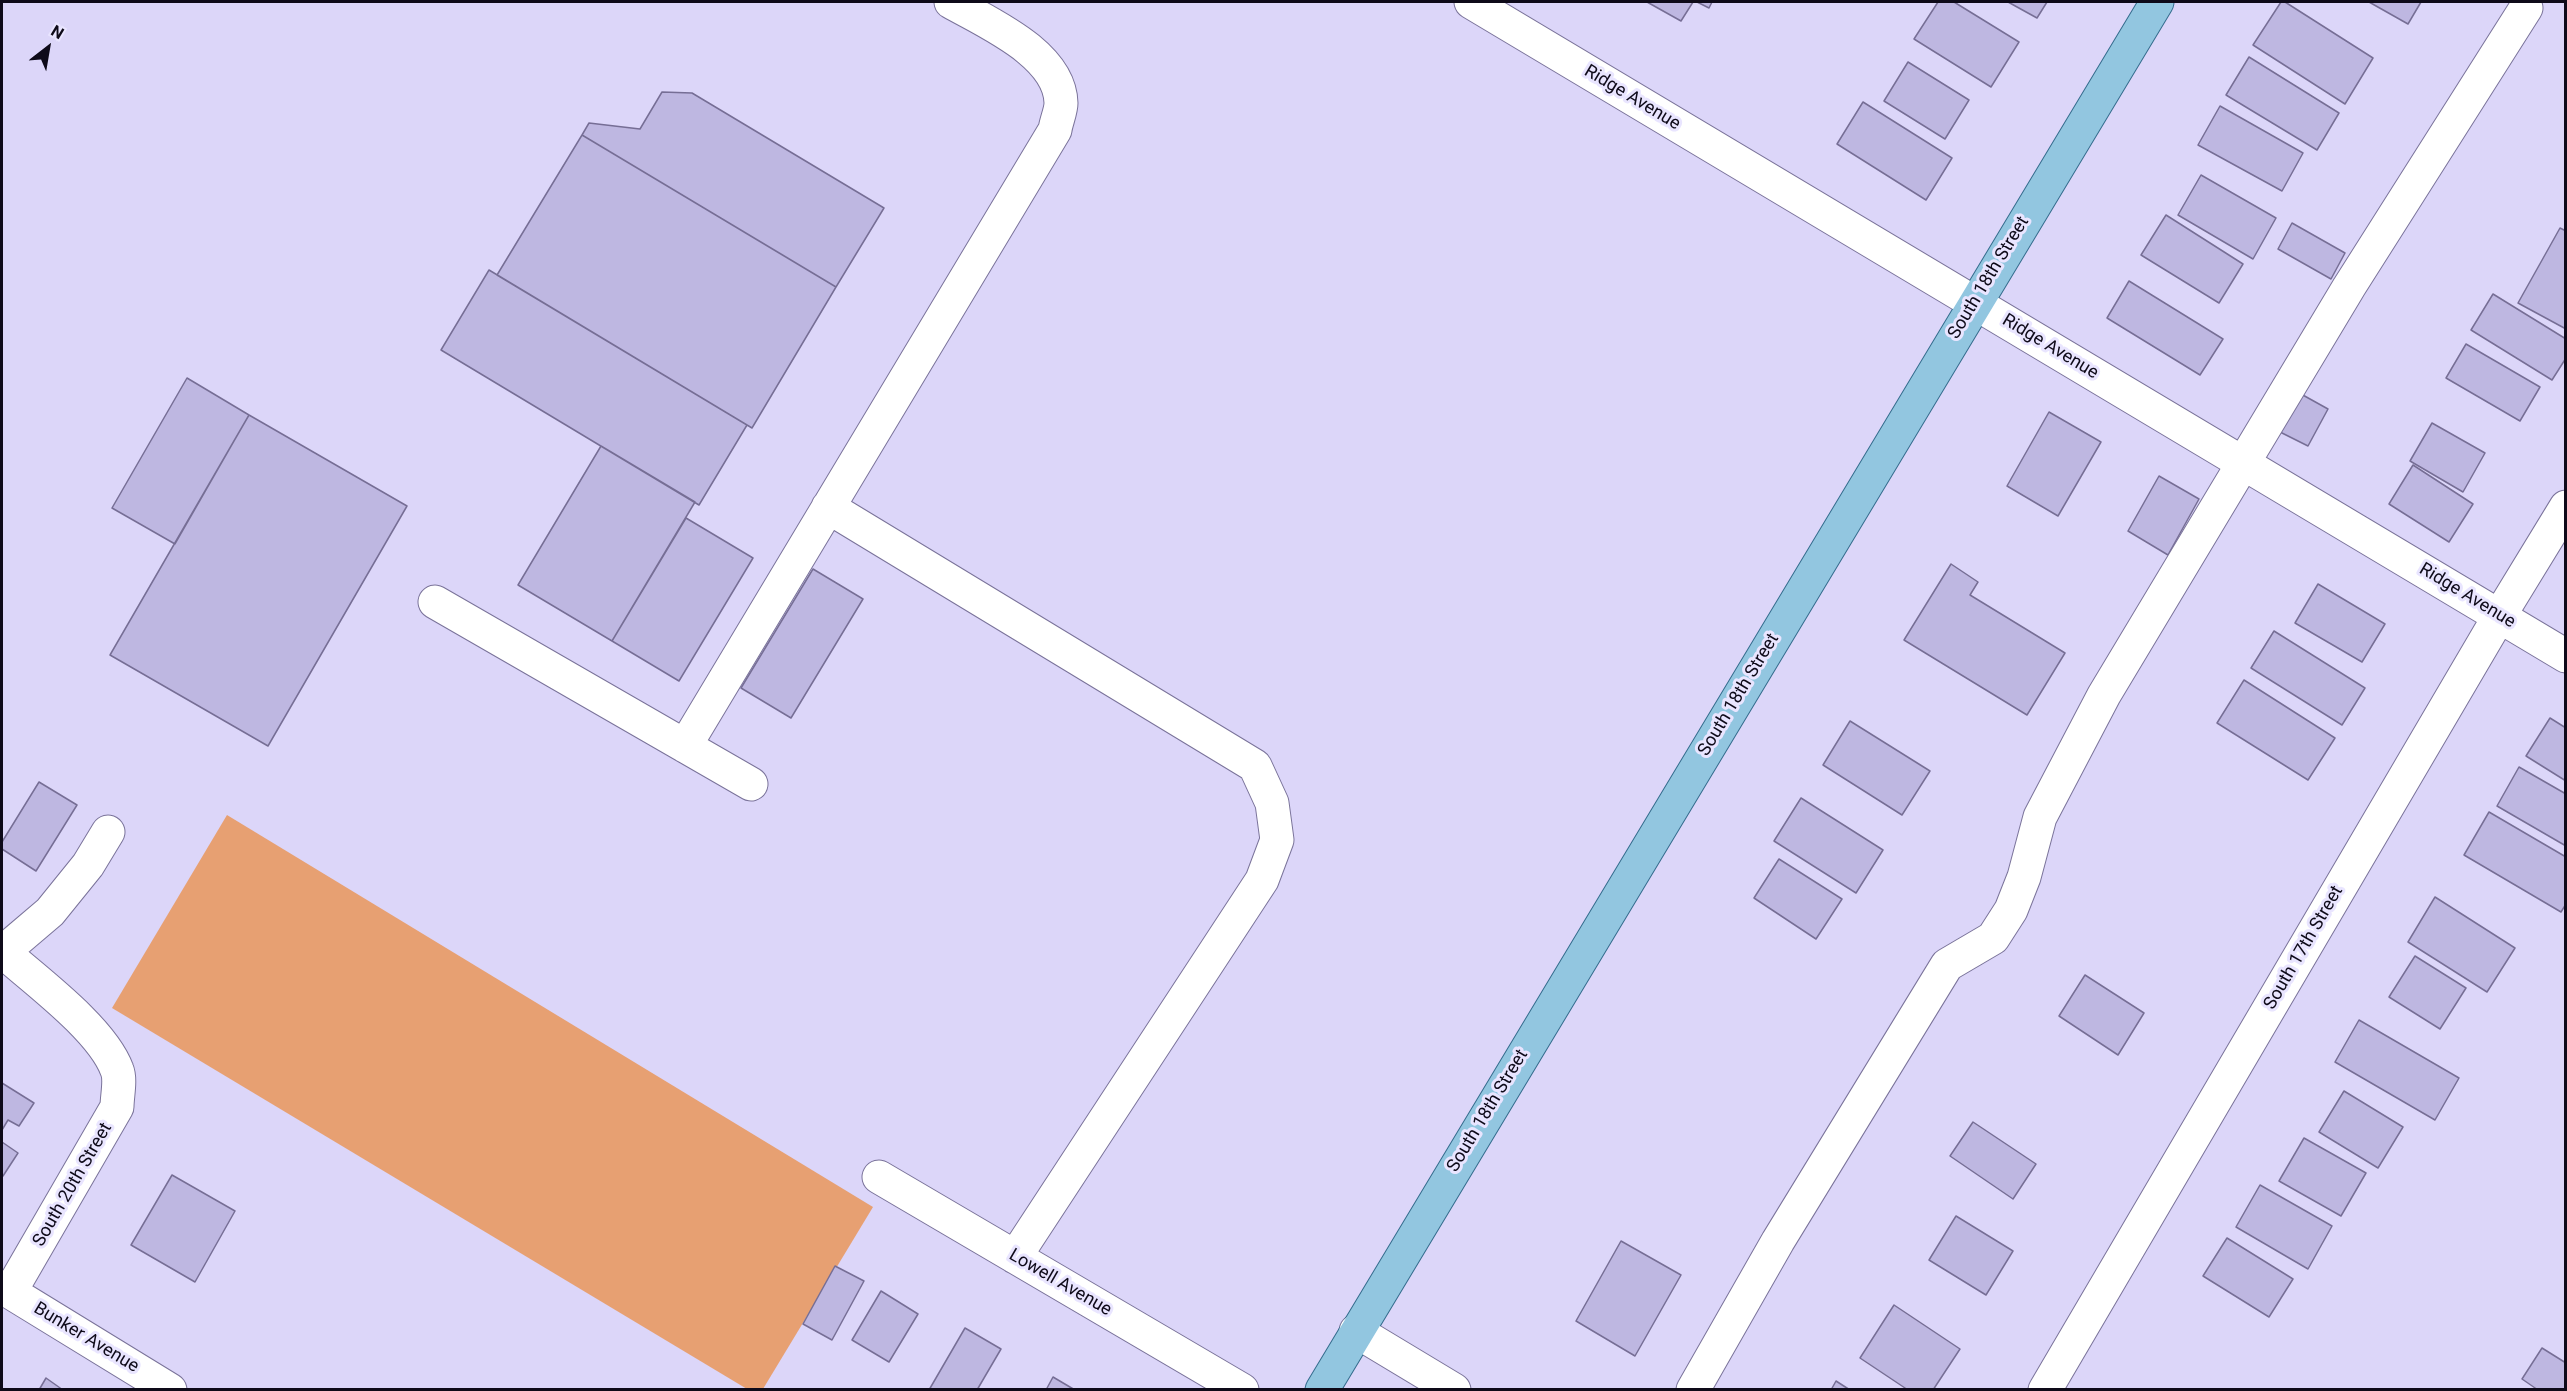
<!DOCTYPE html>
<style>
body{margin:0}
#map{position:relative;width:2567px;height:1391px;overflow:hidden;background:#dcd6f9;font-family:Roboto,sans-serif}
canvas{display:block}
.frame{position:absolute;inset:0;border:3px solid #0e0a19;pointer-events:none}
.north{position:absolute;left:18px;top:18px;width:60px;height:60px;-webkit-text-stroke:4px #e9e5ff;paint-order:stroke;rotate:31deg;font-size:16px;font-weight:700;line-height:24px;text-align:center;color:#0e0a19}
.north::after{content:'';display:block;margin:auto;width:21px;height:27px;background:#0e0a19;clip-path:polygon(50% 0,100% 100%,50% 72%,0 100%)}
</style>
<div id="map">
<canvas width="2567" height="1391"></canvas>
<div class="frame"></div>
<div class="north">N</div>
</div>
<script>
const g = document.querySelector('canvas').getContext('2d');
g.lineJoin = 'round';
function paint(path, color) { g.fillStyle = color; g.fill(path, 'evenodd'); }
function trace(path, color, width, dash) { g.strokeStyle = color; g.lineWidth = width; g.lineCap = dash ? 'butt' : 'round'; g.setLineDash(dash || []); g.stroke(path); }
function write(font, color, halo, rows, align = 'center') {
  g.font = font + ' Roboto,sans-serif'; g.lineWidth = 6; g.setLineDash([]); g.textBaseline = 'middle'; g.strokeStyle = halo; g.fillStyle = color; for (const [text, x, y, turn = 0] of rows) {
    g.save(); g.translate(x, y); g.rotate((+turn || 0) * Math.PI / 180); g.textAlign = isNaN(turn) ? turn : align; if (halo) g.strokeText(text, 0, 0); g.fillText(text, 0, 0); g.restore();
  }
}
paint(new Path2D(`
 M227,815l646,392 -110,182h-16l-635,-381z`), '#e7a072');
const building = new Path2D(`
 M1647,2h46l-12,19z
 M1697,2h15l-3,6z
 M1938,2h16l65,40 -28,45 -77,-48z
 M2008,2h39l-10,16z
 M2281,2h4l88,56 -28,46 -92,-59z
 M2369,2h52l-13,22z
 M2249,57l90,56 -22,37 -91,-55z
 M1908,62l61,38 -24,39 -61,-38z
 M662,92l30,1 192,115 -48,79 -254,-152 7,-12 51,6z
 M1863,102l89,56 -26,42 -89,-56z
 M2220,106l83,47 -21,38 -84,-46z
 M582,135l254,152 -84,141 -255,-153z
 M2201,175l75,43 -23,41 -75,-44z
 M2166,215l77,49 -24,39 -78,-48z
 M2292,223l53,30 -14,26 -53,-30z
 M2560,228l6,3v98l-48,-26z
 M489,270l258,155 -48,80 -258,-155z
 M2129,281l94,58 -23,36 -93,-57z
 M2493,294l73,45v19l-14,22 -81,-50z
 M2466,344l74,43 -20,34 -74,-43z
 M187,378l62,37 -74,129 -63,-36z
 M2301,394l27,15 -20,37 -28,-14z
 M2049,412l52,30 -43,74 -51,-30z
 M249,415l158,91 -139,240 -158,-91z
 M2432,423l53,30 -22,39 -53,-31z
 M601,446l94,56 -83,139 -94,-56z
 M2413,465l60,39 -24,38 -60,-38z
 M2159,476l40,23 -31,56 -40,-24z
 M686,518l67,40 -74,123 -67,-40z
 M1951,564l27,18 -8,13 95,58 -38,62 -123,-75z
 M813,569l50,30 -72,119 -50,-30z
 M2318,584l67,40 -23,38 -67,-39z
 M2274,631l91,57 -23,37 -91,-57z
 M2244,680l91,58 -27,42 -91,-57z
 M2550,718l16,10v53l-40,-25z
 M1850,721l80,50 -28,44 -79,-50z
 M2519,767l47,27v52l-69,-40z
 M39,782l38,23 -41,66 -34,-22v-7z
 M1801,798l82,52 -27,43 -82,-52z
 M2489,812l77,45v47l-5,8 -97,-57z
 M1779,859l63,40 -26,40 -62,-41z
 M2435,897l80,51 -28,44 -79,-50z
 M2415,956l51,32 -26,41 -51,-32z
 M2085,975l59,38 -26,42 -59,-39z
 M2359,1020l100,58 -24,42 -100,-58z
 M2,1083l32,20 -15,23 -11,-6 -6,10z
 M2344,1091l59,36 -25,41 -59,-36z
 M1973,1122l63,42 -23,35 -63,-43z
 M2304,1138l62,35 -25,43 -62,-35z
 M2,1142l16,11 -15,23 -1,-1z
 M172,1175l63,36 -40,71 -64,-37z
 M2260,1185l72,41 -24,43 -72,-42z
 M1956,1216l57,35 -27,44 -57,-35z
 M2227,1238l66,41 -24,38 -66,-41z
 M1621,1241l60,34 -46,81 -59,-35z
 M835,1266l29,15 -32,59 -29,-16z
 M881,1291l37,23 -29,48 -37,-22z
 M1894,1305l66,44 -27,41h-25l-48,-32z
 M965,1328l36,21 -24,41h-48z
 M2542,1348l24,15v27h-28l-16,-11z
 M1053,1377l22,13h-29z
 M46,1378l17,12h-24z
 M1836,1381l14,9h-19z`);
paint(building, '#beb7e1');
trace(building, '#766e95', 1.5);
const minor = new Path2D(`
 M1471,2l1095,654
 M828,507l427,259 17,37 5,37 -15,40 -247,377
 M435,602l316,182
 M685,746l370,-616c1,-8 6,-19 6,-27 -1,-49 -73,-80 -110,-101
 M2,951c33,29 100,78 115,119 4,10 0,26 0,37l-107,185
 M3,952l47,-40 38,-47 20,-33
 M879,1177l363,213
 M2,1287l168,103
 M1356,1331l98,59
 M1693,1390l85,-149 169,-276 46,-27 18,-28 13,-33 16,-60 64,-122 245,-408 177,-279
 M2045,1390l455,-775 66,-108`);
const major = new Path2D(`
 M1322,1390l835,-1388`);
trace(minor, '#7a739a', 35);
trace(major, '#346c8d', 35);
trace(minor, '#fff', 33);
trace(major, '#92c6e0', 33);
write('18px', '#0e0a19', '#e9e5ff', [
 ["Ridge Avenue",1632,98,31],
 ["South 18th Street",1989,278,-59],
 ["Ridge Avenue",2050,347,31],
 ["Ridge Avenue",2467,596,31],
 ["South 18th Street",1739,695,-59],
 ["South 17th Street",2304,948,-60],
 ["South 18th Street",1488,1111,-59],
 ["South 20th Street",73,1185,-60],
 ["Lowell Avenue",1060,1283,30],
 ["Bunker Avenue",86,1338,31]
]);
</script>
